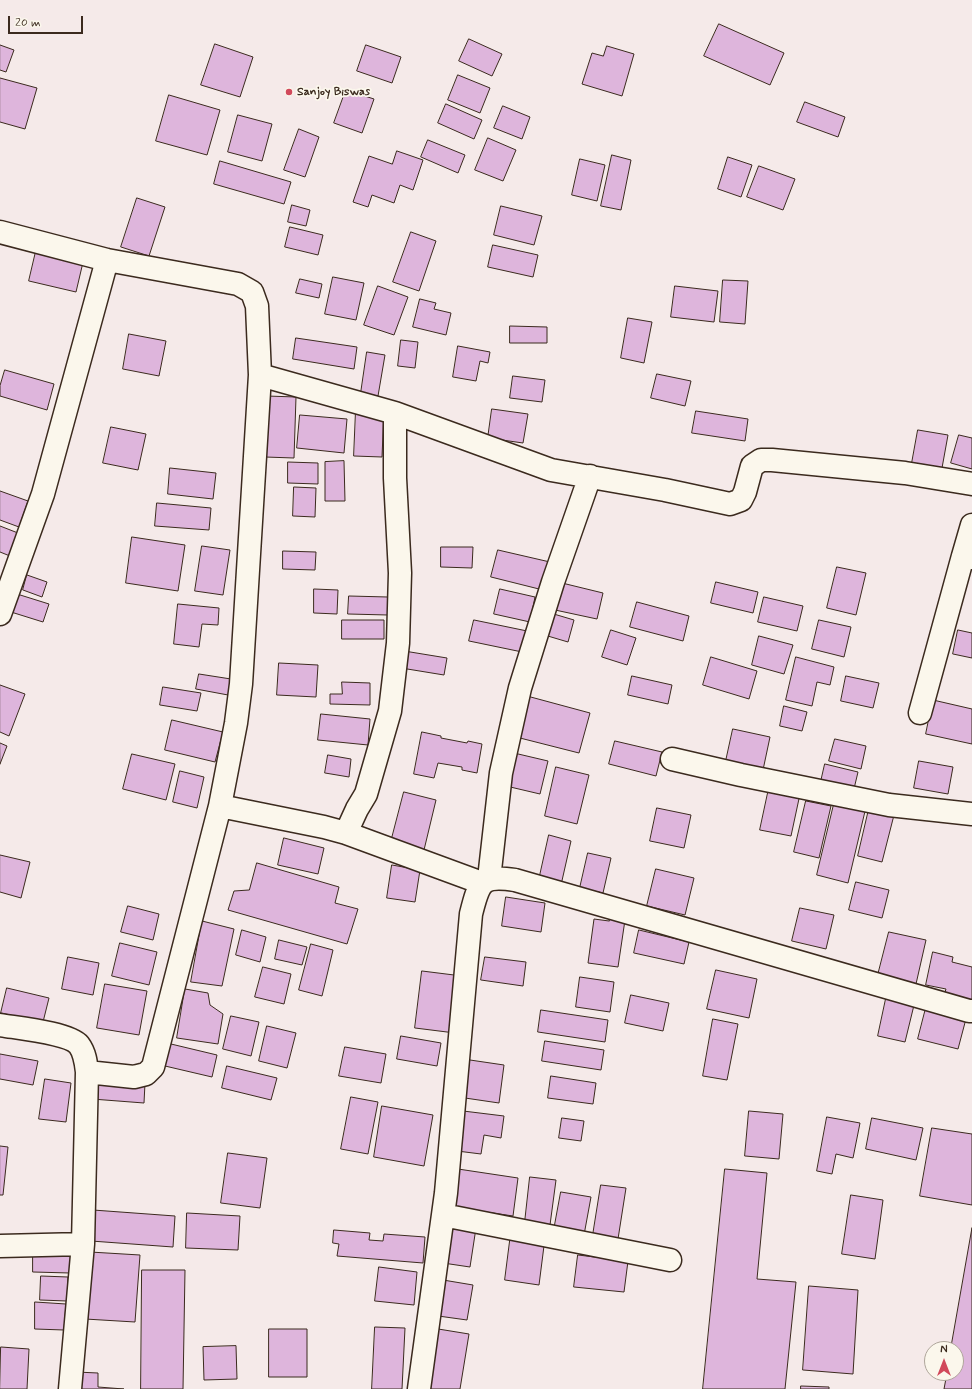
<!DOCTYPE html>
<style>
body{margin:0}
#map{position:relative;width:972px;height:1389px;overflow:hidden;background:#f5eae9;font-family:Mynerve,sans-serif}
canvas{display:block}
.north{position:absolute;left:924px;top:1341px;width:40px;height:40px;box-sizing:border-box;background:#fbf7ec;border:1px solid #aea59a;border-radius:50%;rotate:0deg;font-size:11px;font-weight:700;line-height:16px;text-align:center;color:#3b2a1e}
.north::after{content:'';display:block;margin:auto;width:14px;height:18px;background:#d1495b;clip-path:polygon(50% 0,100% 100%,50% 72%,0 100%)}
.scale{position:absolute;left:8px;top:16px;width:75px;height:18px;box-sizing:border-box;border:2px solid #3b2a1e;border-top:0;padding-left:5px;font-size:12px;line-height:14px;white-space:nowrap;color:#3b2a1e;-webkit-text-stroke:3px #fbf7ec;paint-order:stroke}
</style>
<div id="map">
<canvas width="972" height="1389"></canvas>
<div class="north">N</div>
<div class="scale">20 m</div>
</div>
<script>
const g = document.querySelector('canvas').getContext('2d');
g.lineJoin = 'round';
function paint(path, color) { g.fillStyle = color; g.fill(path, 'evenodd'); }
function trace(path, color, width, dash) { g.strokeStyle = color; g.lineWidth = width; g.lineCap = dash ? 'butt' : 'round'; g.setLineDash(dash || []); g.stroke(path); }
function write(font, color, halo, rows, align = 'center') {
  g.font = font + ' Mynerve,sans-serif'; g.lineWidth = 3.5; g.setLineDash([]); g.textBaseline = 'middle'; g.strokeStyle = halo; g.fillStyle = color; for (const [text, x, y, turn = 0] of rows) {
    g.save(); g.translate(x, y); g.rotate((+turn || 0) * Math.PI / 180); g.textAlign = isNaN(turn) ? turn : align; if (halo) g.strokeText(text, 0, 0); g.fillText(text, 0, 0); g.restore();
  }
}
const building = new Path2D(`
 M719,24l65,29 -14,32 -66,-29z
 M469,39l33,15 -10,22 -33,-15z
 M215,44l38,13 -13,40 -39,-12z
 M0,45l14,5 -8,22 -6,-2z
 M366,45l35,12 -9,26 -35,-12z
 M607,46l27,8 -12,42 -40,-12 10,-31 11,3z
 M458,75l32,13 -10,25 -32,-13z
 M0,78l37,10 -12,41 -25,-7z
 M346,90l28,9 -12,34 -28,-10z
 M169,95l51,15 -13,45 -51,-14z
 M805,102l40,15 -7,20 -41,-15z
 M446,104l36,16 -8,19 -36,-16z
 M503,106l27,11 -8,22 -28,-11z
 M238,115l34,9 -10,37 -34,-9z
 M299,129l20,8 -14,40 -21,-7z
 M488,138l28,12 -13,31 -28,-11z
 M428,140l37,15 -7,18 -37,-16z
 M397,151l26,9 -10,30 -13,-5 -6,18 -22,-8 -4,12 -15,-5 16,-46 23,8z
 M612,155l19,5 -10,50 -20,-4z
 M728,157l24,8 -11,32 -23,-8z
 M580,159l25,6 -8,36 -25,-6z
 M220,161l71,21 -7,22 -70,-20z
 M759,166l36,13 -12,31 -36,-13z
 M137,198l28,9 -16,49 -28,-9z
 M292,205l18,5 -4,16 -18,-4z
 M501,206l41,10 -8,29 -40,-10z
 M290,227l33,8 -5,20 -33,-8z
 M411,232l25,9 -17,50 -26,-9z
 M493,245l45,10 -5,22 -45,-10z
 M37,247l47,11 -8,34 -47,-11z
 M333,277l31,6 -8,37 -31,-6z
 M300,279l22,5 -3,14 -23,-5z
 M723,280l25,1 -3,43 -25,-2z
 M378,286l30,11 -14,38 -30,-10z
 M675,286l43,5 -4,31 -43,-5z
 M420,299l16,4 -2,6 17,4 -5,22 -33,-8z
 M628,318l24,4 -8,41 -23,-5z
 M510,326l37,1v16h-37z
 M129,334l37,7 -7,35 -36,-7z
 M296,338l61,9 -3,22 -61,-10z
 M401,340l17,2 -3,26 -17,-2z
 M458,346l32,6 -2,11 -8,-2 -4,20 -23,-4z
 M367,352l18,3 -7,41 -17,-3z
 M5,370l49,14 -7,26 -47,-14v-10z
 M657,374l34,7 -6,25 -34,-8z
 M513,376l32,4 -3,22 -32,-4z
 M267,396l29,1 -2,61 -29,-1z
 M356,409l28,1 -2,47 -28,-1z
 M492,409l36,5 -5,29 -35,-5z
 M696,411l52,8 -3,22 -53,-8z
 M300,415l47,4 -3,34 -47,-5z
 M111,427l35,7 -8,36 -35,-7z
 M918,430l30,5 -6,33 -30,-5z
 M959,435l13,3v31l-21,-6z
 M344,461l1,40h-20v-39z
 M288,462l30,1v21l-30,-1z
 M170,468l46,5 -3,26 -45,-5z
 M294,487l22,1 -1,29 -22,-1z
 M0,491l28,10 -9,26 -19,-7z
 M157,503l54,5 -2,22 -54,-4z
 M0,526l18,7 -8,23 -10,-4z
 M132,537l53,8 -7,46 -52,-8z
 M202,546l28,4 -7,45 -28,-4z
 M441,547h32l-1,21 -31,-1z
 M498,550l52,12 -7,28 -52,-13z
 M283,551l33,1 -1,18 -32,-1z
 M837,567l29,6 -10,42 -29,-7z
 M27,575l20,7 -5,15 -19,-7z
 M716,582l42,10 -5,21 -42,-10z
 M562,583l41,10 -6,26 -42,-9z
 M314,589l24,1 -1,24 -23,-1z
 M500,589l35,8 -5,25 -36,-8z
 M17,594l32,10 -6,18 -32,-10z
 M349,596l39,1v18l-40,-1z
 M764,597l39,9 -6,25 -39,-9z
 M637,602l52,14 -6,25 -53,-14z
 M178,604l41,4 -1,17 -16,-1 -3,23 -25,-3z
 M547,612l27,8 -6,22 -27,-8z
 M342,620h42v19h-42z
 M474,620l58,12 -5,21 -58,-12z
 M819,620l32,7 -7,30 -32,-8z
 M611,630l25,8 -9,27 -25,-8z
 M958,630l14,3v25l-19,-4z
 M759,636l34,9 -9,29 -32,-9z
 M398,650l49,8 -3,17 -49,-8z
 M711,657l46,14 -8,28 -46,-14z
 M796,657l38,10 -4,18 -13,-3 -5,24 -26,-6z
 M279,663l39,2 -2,32 -39,-2z
 M199,674l32,5 -3,16 -32,-6z
 M632,676l40,9 -4,19 -40,-9z
 M846,676l33,7 -6,25 -32,-7z
 M342,682l28,1v22l-40,-1v-10h12z
 M0,685l25,9 -16,42 -9,-4z
 M163,687l38,6 -4,18 -37,-6z
 M527,696l63,17 -11,40 -63,-16z
 M933,700l39,9v35l-46,-10z
 M784,706l23,6 -5,19 -22,-5z
 M321,714l49,5 -2,26 -50,-5z
 M172,720l51,12 -8,30 -50,-12z
 M733,729l37,8 -7,33 -37,-9z
 M422,732l19,4v2l26,5 1,-2 14,3 -5,29 -15,-3v-3l-24,-4 -4,15 -20,-4z
 M835,739l31,7 -5,23 -32,-8z
 M615,741l47,11 -6,24 -47,-12z
 M0,743l7,3 -7,18z
 M514,753l34,8 -8,33 -34,-8z
 M132,754l43,10 -9,36 -43,-11z
 M328,755l23,4 -2,18 -24,-4z
 M919,761l34,6 -5,27 -34,-6z
 M825,764l33,8 -5,21 -33,-7z
 M556,767l33,8 -12,49 -32,-8z
 M180,771l24,6 -7,31 -24,-6z
 M769,788l31,6 -9,42 -31,-6z
 M404,792l32,8 -12,50 -33,-8z
 M835,800l31,7 -18,76 -31,-8z
 M806,801l25,5 -12,52 -25,-6z
 M657,808l34,7 -7,33 -34,-7z
 M869,809l25,6 -12,47 -24,-6z
 M549,835l22,6 -10,44 -22,-5z
 M284,838l40,10 -6,26 -40,-9z
 M588,853l23,5 -8,35 -23,-5z
 M0,855l30,7 -9,36 -21,-6z
 M257,863l82,24 -4,16 23,6 -11,35 -119,-34 6,-19 15,-1z
 M392,865l28,5 -5,32 -28,-4z
 M656,869l38,9 -9,37 -38,-9z
 M856,882l33,8 -7,28 -33,-8z
 M506,897l39,6 -4,29 -39,-6z
 M128,906l31,8 -6,26 -32,-8z
 M800,908l34,7 -8,34 -34,-8z
 M609,917l16,3 -7,47 -30,-4 6,-44 15,2z
 M202,921l32,8 -12,57 -31,-4z
 M242,930l24,7 -6,25 -24,-7z
 M639,930l50,12 -5,22 -50,-11z
 M889,932l37,8 -10,44 -38,-9z
 M279,940l28,7 -5,18 -27,-6z
 M120,943l37,9 -8,33 -37,-9z
 M311,944l22,6 -11,46 -23,-6z
 M933,952l20,5 -1,5 20,5v38l-29,-7 3,-9 -20,-4z
 M68,957l31,6 -6,32 -31,-6z
 M485,957l41,5 -3,24 -42,-6z
 M263,967l28,7 -7,30 -29,-7z
 M716,970l41,9 -8,39 -42,-9z
 M422,971l40,5 -7,57 -40,-5z
 M580,977l34,5 -4,30 -34,-5z
 M105,984l42,7 -8,44 -42,-7z
 M7,988l42,10 -6,24 -42,-9z
 M185,989l23,4 2,12 13,9 -5,30 -41,-6z
 M887,994l28,7 -10,41 -27,-6z
 M631,995l38,8 -6,28 -38,-8z
 M927,1004l40,11 -9,34 -40,-10z
 M541,1010l67,10 -3,22 -67,-10z
 M231,1016l28,6 -8,34 -28,-7z
 M713,1019l25,5 -11,56 -24,-4z
 M267,1026l29,7 -9,35 -28,-7z
 M401,1036l40,7 -4,23 -40,-7z
 M545,1041l59,9 -3,20 -59,-9z
 M171,1044l46,11 -5,22 -47,-11z
 M345,1047l41,7 -5,29 -42,-7z
 M0,1054l38,7 -5,24 -33,-6z
 M470,1060l34,5 -5,38 -34,-5z
 M227,1066l50,12 -6,22 -49,-12z
 M551,1076l45,7 -3,21 -45,-6z
 M45,1079l26,4 -5,39 -27,-3z
 M94,1079l51,4 -1,20 -52,-4z
 M351,1097l27,5 -10,52 -27,-5z
 M382,1106l51,9 -9,51 -50,-9z
 M463,1111l41,5 -3,22 -17,-3 -3,19 -24,-3z
 M749,1111l34,3 -4,45 -34,-3z
 M827,1117l33,6 -7,35 -17,-4 -4,20 -15,-3z
 M562,1118l22,3 -3,20 -22,-3z
 M872,1118l51,10 -7,32 -50,-11z
 M932,1128l40,6v71l-52,-9z
 M0,1146l8,1 -5,48h-3z
 M228,1153l39,5 -7,50 -39,-5z
 M458,1169l60,9 -5,38 -61,-9z
 M725,1169l42,4 -10,106 39,3 -11,107h-82z
 M530,1177l26,3 -6,45 -25,-3z
 M601,1185l25,3 -8,51 -25,-4z
 M561,1192l30,5 -7,38 -30,-5z
 M851,1195l32,5 -8,59 -33,-5z
 M93,1210l82,6 -2,31 -82,-6z
 M187,1213l53,3 -2,34 -52,-2z
 M448,1224l28,4 -6,39 -27,-4z
 M972,1228v161h-28l3,-16h9v-24h-5z
 M334,1230l36,3 -1,7 14,1 1,-7 41,3 -2,26 -86,-7 2,-12 -6,-1z
 M511,1233l34,5 -6,47 -34,-5z
 M33,1247l38,2 -1,24 -37,-1z
 M90,1252l50,3 -5,67 -50,-3z
 M578,1255l50,6 -4,31 -50,-5z
 M379,1267l38,5 -3,33 -39,-4z
 M142,1270h43l-2,119h-42z
 M41,1276l27,1 -1,24 -27,-1z
 M437,1279l36,6 -6,35 -36,-5z
 M809,1286l49,4 -5,84 -50,-4z
 M35,1302l31,2 -2,26 -29,-1z
 M375,1327l30,1 -3,61h-30z
 M432,1328l37,6 -9,55h-37z
 M269,1329h38v48h-38z
 M236,1346l1,33 -33,1 -1,-33z
 M1,1347l28,2 -2,40h-27z
 M76,1372l22,1v14l26,2h-49z
 M801,1386l28,1v2h-28z`);
paint(building, '#deb5dc');
trace(building, '#3b2a1e', 1);
const minor = new Path2D(`
 M0,232l107,28 131,24 14,8 5,14 3,69 -19,309 -5,39 -16,83 104,21 22,6 11,-24 9,-15 24,-83 8,-68 2,-70 -5,-95v-65l156,57 114,20 65,14 11,-4 4,-8 7,-26 9,-6h11l133,13 67,11
 M260,375l135,38
 M972,525l-9,31 9,2
 M0,614l43,-120 64,-234
 M920,713l43,-157
 M672,759l69,16 148,30 83,9
 M346,833l136,50
 M489,879l12,-106 19,-85 33,-106 37,-106
 M0,1025c17,3 69,8 79,20 6,8 7,18 8,27l-4,172 -13,145
 M87,1072l47,5 12,-3 7,-7 67,-261
 M443,1215l227,45
 M0,1246l83,-2
 M419,1389l27,-196 25,-279c8,-32 10,-39 44,-34l454,131h3`);
trace(minor, '#3b2a1e', 25);
trace(minor, '#fbf7ec', 22);
for (const [x, y, r, color] of [
 [289,92,4,"#d1495b"]
]) { const dot = new Path2D(); dot.arc(x, y, r, 0, 2 * Math.PI); g.fillStyle = color; g.fill(dot); trace(dot, '#fbf7ec', 1.5); }
write('bold 12px', '#3b2a1e', '#fbf7ec', [
 ["Sanjoy Biswas",297,92]
], 'left');
</script>
